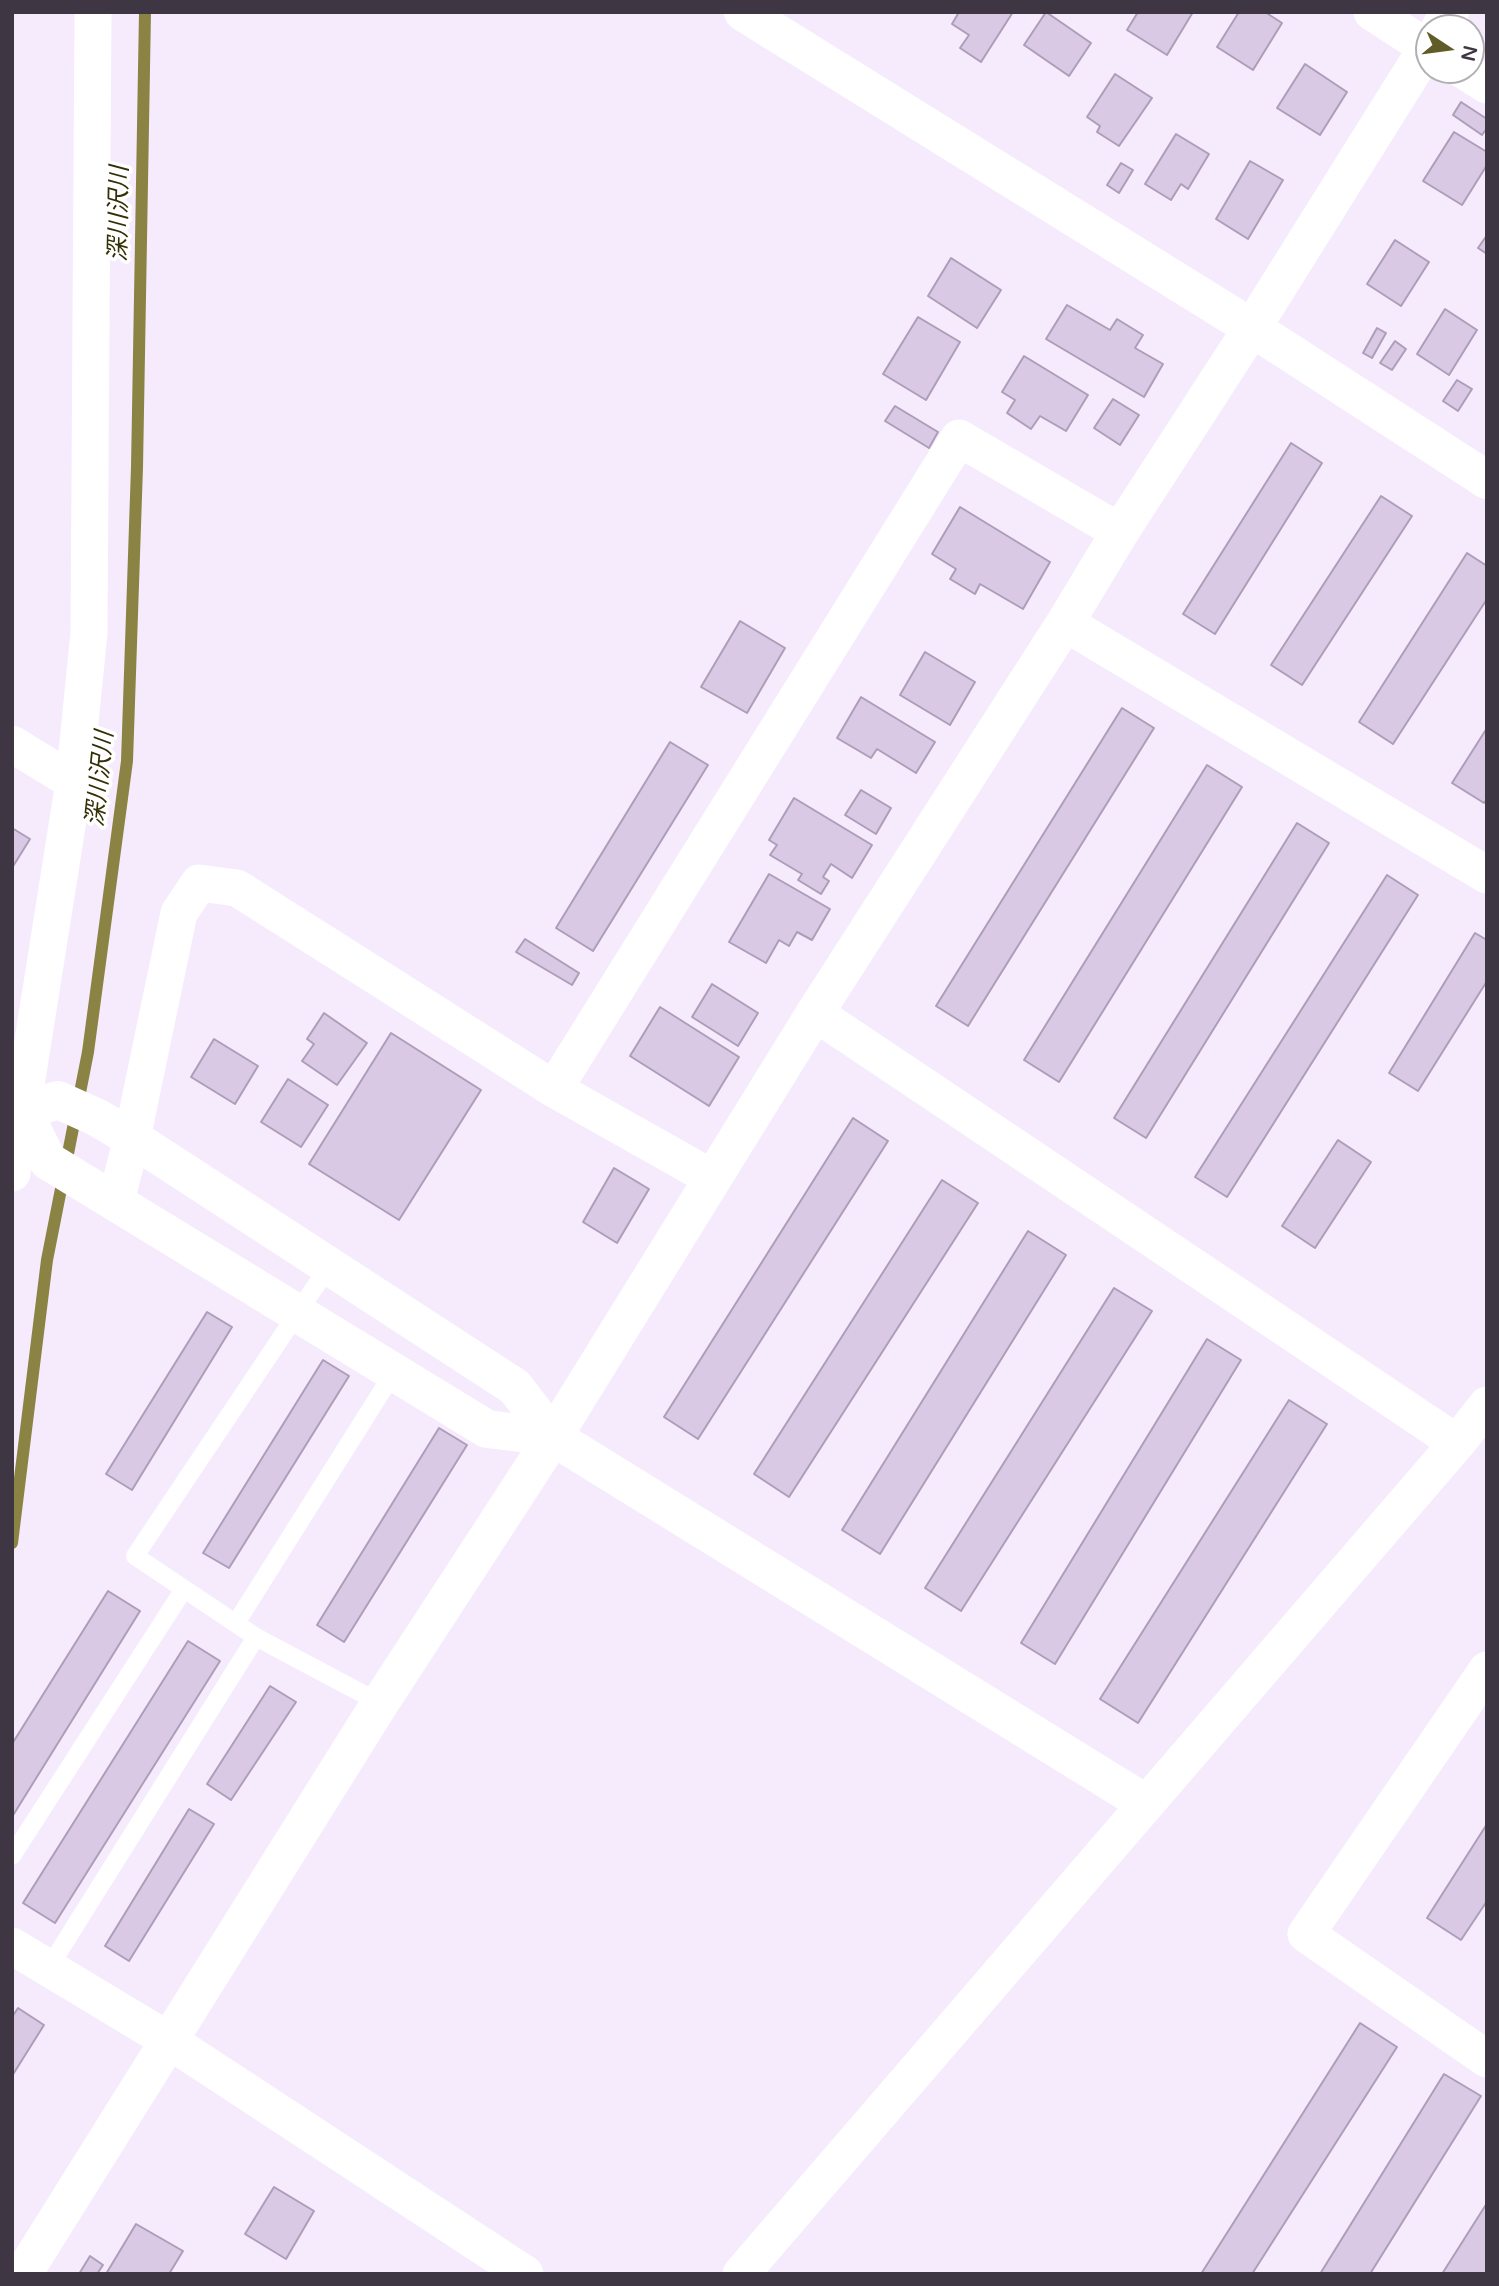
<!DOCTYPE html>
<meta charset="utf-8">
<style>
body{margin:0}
#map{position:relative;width:1499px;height:2286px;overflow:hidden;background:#f6ebfd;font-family:"Varela Round",sans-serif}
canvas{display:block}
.frame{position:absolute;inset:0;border:14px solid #3e3743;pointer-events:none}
.north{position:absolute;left:1415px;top:14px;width:70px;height:70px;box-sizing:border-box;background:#fff;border:2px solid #b2afb4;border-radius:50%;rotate:103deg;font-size:19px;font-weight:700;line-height:28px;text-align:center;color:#3e3743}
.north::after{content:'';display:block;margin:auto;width:24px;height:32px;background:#605c28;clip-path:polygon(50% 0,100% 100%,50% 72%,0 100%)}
</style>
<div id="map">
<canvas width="1499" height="2286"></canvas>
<div class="frame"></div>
<div class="north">N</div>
</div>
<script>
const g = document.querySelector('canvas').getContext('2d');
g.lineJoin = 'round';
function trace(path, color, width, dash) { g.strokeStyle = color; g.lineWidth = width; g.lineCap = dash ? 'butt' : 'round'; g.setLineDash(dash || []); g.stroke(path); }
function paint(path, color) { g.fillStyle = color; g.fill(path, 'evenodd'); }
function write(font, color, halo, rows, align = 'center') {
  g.font = font + ' "Varela Round","Noto Sans JP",sans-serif'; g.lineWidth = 7; g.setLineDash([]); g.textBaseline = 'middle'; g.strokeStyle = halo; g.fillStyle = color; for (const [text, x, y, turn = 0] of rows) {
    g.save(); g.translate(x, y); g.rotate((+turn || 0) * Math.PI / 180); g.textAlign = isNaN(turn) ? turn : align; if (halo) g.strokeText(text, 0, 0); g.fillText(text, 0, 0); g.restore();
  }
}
trace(new Path2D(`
 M12,1543l35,-283 41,-208 39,-291 10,-294 8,-455`), '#8b8344', 12);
const building = new Path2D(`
 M959,12h54l-32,50 -21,-14 9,-13 -17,-11z
 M1046,12l45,31 -22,33 -45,-31z
 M1138,12h55l-26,43 -40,-25z
 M1239,12h26l17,11 -29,47 -36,-23z
 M1305,64l42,28 -27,43 -43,-27z
 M1115,74l37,24 -33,48 -22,-14 3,-6 -13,-9z
 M1461,102l26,17v9l-5,7 -29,-20z
 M1454,132l33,20v13l-25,40 -39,-24z
 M1176,134l33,20 -21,35 -7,-5 -10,16 -26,-16z
 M1250,161l33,19 -35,59 -32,-20z
 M1121,163l12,7 -14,23 -12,-8z
 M1487,235v19l-9,-6z
 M1395,240l34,22 -28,44 -34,-22z
 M951,258l50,32 -24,38 -49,-32z
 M1067,305l43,25 7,-11 26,16 -8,13 28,16 -19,33 -98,-58z
 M1445,309l32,21 -28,45 -32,-21z
 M918,317l42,25 -34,58 -43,-26z
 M1377,328l9,5 -14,25 -9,-5z
 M1395,341l11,8 -14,21 -12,-7z
 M1024,356l64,39 -22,36 -26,-15 -9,13 -24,-16 8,-13 -13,-8z
 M1457,380l15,9 -14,22 -15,-10z
 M1113,399l26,16 -19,30 -26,-17z
 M895,406l43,26 -9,16 -44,-27z
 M1291,443l31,20 -107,171 -32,-20z
 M1381,496l31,20 -110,169 -31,-20z
 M960,507l90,55 -27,47 -43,-25 -5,10 -25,-15 6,-10 -24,-15z
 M1467,553l20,13v33l-94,145 -34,-22z
 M740,621l45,27 -38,65 -46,-26z
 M925,652l50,30 -25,43 -50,-30z
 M861,697l74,45 -19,31 -39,-24 -6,9 -34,-20z
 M1122,708l32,20 -186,298 -32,-20z
 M1487,728v71l-3,4 -32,-20z
 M670,742l38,23 -115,186 -37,-23z
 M1207,765l35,22 -183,295 -35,-22z
 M861,790l30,18 -15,26 -31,-19z
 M794,798l78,47 -20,33 -21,-14 -8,13 6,4 -8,13 -23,-14 4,-6 -32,-19 7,-10 -8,-5z
 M1297,823l32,20 -183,295 -32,-20z
 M12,828l18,11 -18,29z
 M769,874l61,35 -18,31 -15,-8 -8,14 -10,-6 -13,23 -37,-21z
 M1387,875l31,20 -191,302 -32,-20z
 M1475,933l12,7v41l-69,110 -29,-18z
 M525,939l54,34 -7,12 -56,-33z
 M712,984l46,29 -20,33 -46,-29z
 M660,1007l79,50 -30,49 -79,-50z
 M324,1013l43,30 -30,42 -35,-24 12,-17 -7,-5z
 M391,1033l90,57 -82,130 -90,-56z
 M214,1039l44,27 -23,38 -44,-27z
 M288,1079l40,26 -27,42 -40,-25z
 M853,1118l35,23 -190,298 -34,-22z
 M1338,1140l33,22 -56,86 -33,-22z
 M614,1168l35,21 -32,54 -34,-21z
 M942,1180l36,23 -189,294 -35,-23z
 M1028,1231l38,24 -186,299 -38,-24z
 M1114,1288l38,23 -191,300 -36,-23z
 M207,1312l25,15 -100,163 -26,-16z
 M1207,1339l34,21 -186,304 -34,-21z
 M323,1360l26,16 -120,192 -26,-15z
 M1289,1400l38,24 -189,299 -38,-24z
 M439,1428l28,17 -123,197 -27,-17z
 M108,1591l32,20 -128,206v-73z
 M188,1641l32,20 -165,262 -32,-20z
 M270,1686l26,16 -65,98 -24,-16z
 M189,1809l25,15 -85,137 -24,-15z
 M1487,1824v77l-26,39 -34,-22z
 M18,2008l26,17 -32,51v-59z
 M1360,2023l37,24 -145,227h-51z
 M1444,2074l37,22 -111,178h-50z
 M274,2187l40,24 -28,48 -41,-25z
 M1487,2203v71h-45z
 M136,2224l47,27 -14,23h-63z
 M90,2256l13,9 -6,9h-18z`);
paint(building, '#dac9e5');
trace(building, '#ae9db8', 2);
trace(new Path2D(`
 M329,1266l-194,290 121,81 124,66
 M236,1623l158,-251
 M12,1856l172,-267
 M48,1969l208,-332`), '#fff', 18);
trace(new Path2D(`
 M1372,12l57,37
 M1463,70l24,15
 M1065,623l422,252
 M12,744l62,38
 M815,1013l642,430
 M554,1089l405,-651 161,94
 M12,1173l62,-391 15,-149 4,-621
 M116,1201l16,-63 47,-225 20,-30 38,5 317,201 158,89
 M1487,1670l-181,264 181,125
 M12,1946l156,94 357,234
 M741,2274l716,-831 30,-38`), '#fff', 37);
trace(new Path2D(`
 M743,12l509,316 177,-283
 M1440,28l10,-16
 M12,1104l11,7 25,50 439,268 66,8
 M23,1111l35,-11 38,17 36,21 383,249 38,50 592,366
 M23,2274l357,-571 173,-266 262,-424 250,-390 55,-91 132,-204 235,152`), '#fff', 38);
write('italic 24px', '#333005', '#fff', [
 ["深川沢川",120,214,-89],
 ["深川沢川",101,779,-84]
]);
</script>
